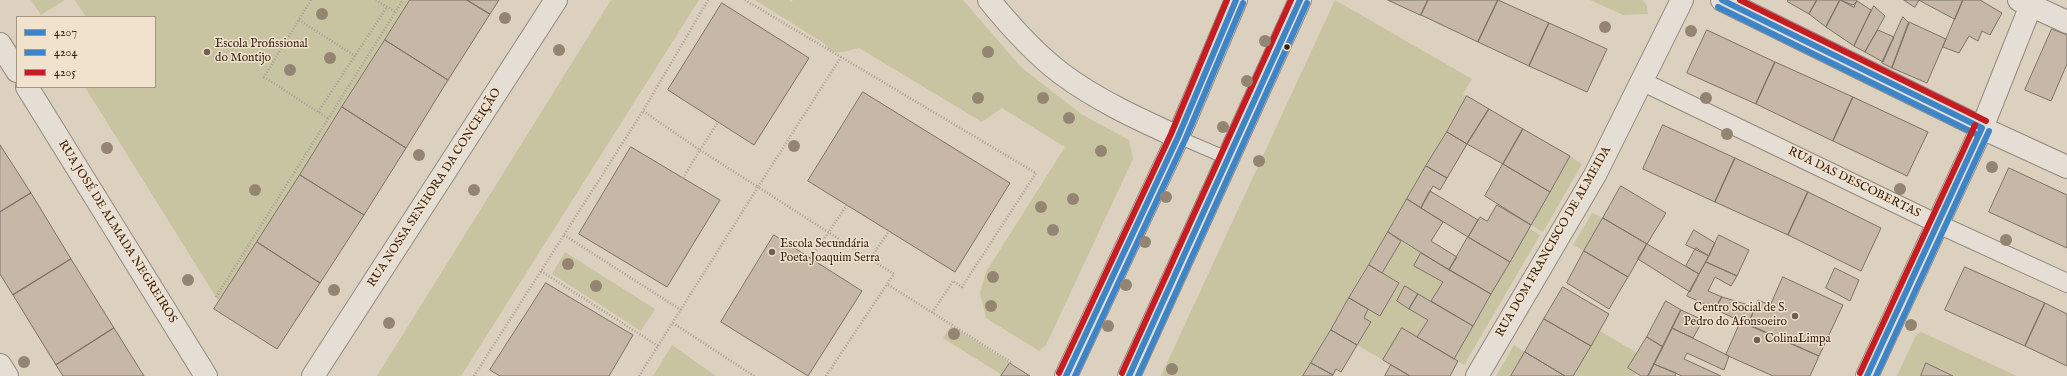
<!DOCTYPE html>
<meta charset="utf-8">
<style>
body{margin:0}
#map{position:relative;width:2067px;height:376px;overflow:hidden;background:#dcd0bf;font-family:"IM FELL English",serif}
canvas{display:block}
.legend{position:absolute;left:16px;top:16px;width:140px;height:72px;box-sizing:border-box;background:#f1e2cd;border:1px solid #a79584;margin:0;padding:5px 7px;list-style:none;font-size:12px;color:#372216}
.legend li{display:flex;align-items:center;gap:8px;height:20px}
.legend b{width:20px;border:1px solid #a79584}
</style>
<div id="map">
<canvas width="2067" height="376"></canvas>
<ul class="legend">
<li><b style="height:5px;background:#3d85c6"></b>4207</li>
<li><b style="height:5px;background:#3d85c6"></b>4204</li>
<li><b style="height:5px;background:#c61d23"></b>4205</li>
</ul>
</div>
<script>
const g = document.querySelector('canvas').getContext('2d');
g.lineJoin = 'round';
function paint(path, color) { g.fillStyle = color; g.fill(path, 'evenodd'); }
function trace(path, color, width, dash) { g.strokeStyle = color; g.lineWidth = width; g.lineCap = dash ? 'butt' : 'round'; g.setLineDash(dash || []); g.stroke(path); }
function write(font, color, halo, rows, align = 'center') {
  g.font = font + ' "IM FELL English",serif'; g.lineWidth = 3; g.setLineDash([]); g.textBaseline = 'middle'; g.strokeStyle = halo; g.fillStyle = color; for (const [text, x, y, turn = 0] of rows) {
    g.save(); g.translate(x, y); g.rotate((+turn || 0) * Math.PI / 180); g.textAlign = isNaN(turn) ? turn : align; if (halo) g.strokeText(text, 0, 0); g.fillText(text, 0, 0); g.restore();
  }
}
paint(new Path2D(`
 M31,0h34l-24,15z
 M75,0h335l-191,302 -134,-215h70v-70h-69z
 M611,0h88l-238,376h-84z
 M755,0h35l1,2 2,-2h170l58,67 60,47 48,26 4,19 -87,186 -7,6 -53,-33 -6,-25 6,-21 79,-125 -63,-39 -20,14 -123,-74c-13,3 -26,10 -34,-4z
 M1335,0l137,79 -9,15 4,2 -164,280h-142z
 M1590,0h53l4,6 1,8 -25,1z
 M1570,156l12,8 -39,68 -12,-7z
 M1592,213l11,5 -19,33 -11,-6z
 M1529,228l11,7 -76,130 -10,-6z
 M1401,241l20,12 -7,13 29,16 -12,19 -26,-14 -8,14 31,19 -11,17 -15,-8 -19,31 -26,-15 14,-23 -7,-4 4,-9 12,7 19,-33 -17,-10z
 M565,252l90,57 -14,22 -89,-57z
 M951,326l59,37 -8,12 -59,-37z
 M1600,331l37,22 -9,15 8,5 -2,3h-61z
 M1921,332l96,44h-64l-27,-13 -5,13h-24l19,-41z
 M672,345l44,31h-63z
 M1514,345l11,7 -14,24h-15z`), '#c8c4a2');
const building = new Path2D(`
 M410,0h57l23,14 -42,66 -63,-40z
 M467,0h32l-9,14z
 M1388,0h40l-7,15z
 M1428,0h70l-20,42 -57,-27z
 M1498,0l51,23 -20,43 -51,-24z
 M1788,0h29l-8,14 -21,-12z
 M1817,0h23l-14,27 -17,-13z
 M1840,0l13,5 4,-4 14,9 -17,36 -28,-19z
 M1841,0h16l-3,7z
 M1904,0h15l-4,7z
 M1919,0h44l-8,19z
 M1963,0h17l22,13 -12,22 -8,-4 -4,10 -9,-5 -10,17 -16,-6z
 M722,3l87,55 -55,87 -86,-55z
 M1874,6l11,10 -20,36 -11,-6z
 M1903,17l6,6 -17,45 -10,-5z
 M1909,22l37,17 -19,44 -35,-15z
 M1549,23l58,26 -20,43 -58,-26z
 M2052,29l15,6v29l-16,37 -26,-11z
 M1707,30l68,32 -19,42 -69,-31z
 M1878,30l16,7 -11,25 -18,-10z
 M385,40l63,40 -42,68 -64,-41z
 M1775,62l78,35 -20,44 -77,-37z
 M863,92l147,91 -55,89 -147,-91z
 M1467,96l22,13 -22,35 -20,-12z
 M1853,97l75,35 -21,44 -74,-35z
 M342,107l64,41 -42,67 -64,-40z
 M1489,109l34,20 -20,35 -36,-20z
 M1663,125l72,33 -20,44 -72,-33z
 M1523,129l47,27 -20,36 -47,-28z
 M1447,132l20,12 -20,34 -21,-12z
 M0,145l31,48 -31,19z
 M631,147l89,53 -53,87 -88,-53z
 M1735,158l73,34 -20,43 -73,-33z
 M1503,164l47,28 -19,33 -46,-29z
 M1426,166l21,12 -7,12 -7,-4 -12,22 -14,-9z
 M2009,168l58,27v53l-78,-36z
 M300,175l64,40 -44,68 -63,-41z
 M1621,186l45,27 -19,31 -44,-26z
 M1430,191l48,29 -10,17 -47,-29z
 M1808,192l73,36 -20,43 -73,-36z
 M31,193l40,66 -58,36 -13,-21v-62z
 M1407,199l36,23 -12,19 26,16 -8,13 -61,-38z
 M1497,205l34,20 -21,37 -42,-25 12,-20 7,4z
 M1603,218l44,26 -19,33 -44,-26z
 M1694,230l21,13 -6,13 -23,-11z
 M1388,232l13,9 -19,32 -13,-8z
 M774,235l88,56 -54,85 -87,-54z
 M1719,235l30,15 -12,26 -31,-14z
 M1468,237l42,25 -19,32 -42,-24z
 M257,242l63,41 -43,66 -63,-40z
 M1647,244l52,30 -9,18 -52,-33z
 M1696,248l13,8 -10,18 -13,-8z
 M1584,251l44,26 -19,32 -42,-26z
 M1421,253l70,41 -18,32 -42,-25 12,-19 -29,-16z
 M71,259l43,69 -58,37 -43,-70z
 M1706,262l31,14 -6,10 -16,-9 -7,14 14,6 -7,12 -28,-13z
 M1369,265l30,18 -19,33 -31,-18z
 M1965,267l80,36 -20,43 -80,-36z
 M1835,268l24,12 -9,21 -24,-13z
 M1783,277l60,28 -24,51 -71,-31 10,-25 12,5z
 M546,283l87,52 -24,41h-109l-10,-6z
 M1405,286l13,8 -9,15 -12,-8z
 M1563,287l46,27 -18,32 -47,-27z
 M1418,294l55,32 -19,33 -37,-22 11,-17 -19,-11z
 M1722,297l33,10 -7,18 -33,-16z
 M1349,298l19,11 -4,9 7,4 -14,23 -26,-15z
 M1666,301l15,9 -18,37 -16,-10z
 M2045,303l22,11v52l-42,-20z
 M1681,310l22,10 -10,18 -21,-10z
 M1544,319l47,27 -18,30h-8l-40,-24z
 M1741,321l78,35 -9,20h-37l-47,-21z
 M114,328l30,48h-81l-7,-11z
 M1402,328l56,33 -8,15h-40l-27,-16z
 M1672,328l57,28 -5,14 -37,-17 -3,6 37,17h-39l-28,-12z
 M1331,330l26,15 -16,27 -5,-3 -3,6 -22,-12z
 M1647,337l16,10 -15,29h-7l-13,-8z
 M1525,352l40,24h-54z
 M1010,363l1,1 19,12h-29z
 M1311,363l22,12 -1,1h-29z
 M1926,363l27,13h-32z
 M1654,364l22,9 -1,3h-27z
 M1391,365l19,11h-25z`);
paint(building, '#c7b7a7');
trace(building, '#7b7268', 1);
const service = new Path2D(`
 M1178,137l49,21`);
const pedestrian = new Path2D(`
 M1641,81l297,143 129,59`);
const minor = new Path2D(`
 M989,0c22,27 45,53 73,74 35,26 76,45 116,63
 M1722,0l260,128 85,39
 M2019,0l48,22
 M0,44l17,27
 M27,87l179,289
 M0,365l7,11
 M313,376l243,-376
 M1066,376l112,-239 58,-137
 M1129,376l171,-376
 M1477,376l118,-201 87,-175
 M1867,376l115,-248 51,-128`);
trace(service, '#938a7f', 14);
trace(pedestrian, '#938a7f', 20);
trace(minor, '#938a7f', 24);
trace(new Path2D(`
 M311,0l-47,77 65,42
 M376,0l19,12
 M708,0l-65,111 57,39 18,-28
 M745,0l291,173 -74,114 -9,-6 -21,32
 M299,20l56,36
 M318,112l69,-105
 M683,178l17,-28 58,37 83,-130
 M564,235l117,75
 M811,258l36,-53
 M870,259l24,15 -7,10 125,79 -1,1
 M541,271l117,75
 M216,297l187,-297
 M673,323l81,53
 M474,376l169,-265
 M639,376l119,-189 112,72 19,-28
 M826,376l61,-92`), '#a69e96', 2.5, [1, 2]);
trace(service, '#e4ded5', 12);
trace(pedestrian, '#e4ded5', 18);
trace(minor, '#e4ded5', 22);
trace(new Path2D(`
 M1722,0l260,128
 M1066,376l112,-239 58,-137
 M1129,376l171,-376
 M1867,376l115,-248`), '#3d85c6', 6);
trace(new Path2D(`
 M1718,7l260,128
 M1075,376l110,-236 58,-137
 M1138,376l169,-373
 M1876,376l113,-245`), '#3d85c6', 6);
trace(new Path2D(`
 M1740,0l246,121
 M1059,373l112,-239 56,-134
 M1122,373l169,-373
 M1860,373l115,-248`), '#c61d23', 6);
g.fillStyle = '#938572';
for (const [x, y] of [
 [322,14],
 [505,18],
 [1605,27],
 [1691,31],
 [1265,41],
 [559,50],
 [988,52],
 [330,58],
 [290,70],
 [1247,81],
 [978,98],
 [1043,98],
 [1706,98],
 [1069,118],
 [1223,127],
 [1727,134],
 [794,146],
 [107,148],
 [1101,151],
 [419,155],
 [1259,161],
 [1992,167],
 [1900,189],
 [255,190],
 [474,190],
 [1166,197],
 [1073,199],
 [1041,207],
 [1053,230],
 [2006,240],
 [1145,242],
 [568,264],
 [993,277],
 [188,280],
 [1126,285],
 [596,286],
 [334,290],
 [991,306],
 [389,323],
 [1911,325],
 [1108,326],
 [954,334],
 [24,362],
 [1172,369]
]) { g.beginPath(); g.arc(x, y, 6, 0, 2 * Math.PI); g.fill(); }
for (const [x, y, r, color] of [
 [1287,47,3.5,"#372216"],
 [207,52,4,"#715f51"],
 [772,252,4,"#715f51"],
 [1795,316,4,"#715f51"],
 [1757,340,4,"#715f51"]
]) { const dot = new Path2D(); dot.arc(x, y, r, 0, 2 * Math.PI); g.fillStyle = color; g.fill(dot); trace(dot, '#f1e2cd', 1.5); }
write('12px', '#372216', '#f1e2cd', [
 ["Escola Profissional",215,45],
 ["do Montijo",215,59],
 ["Escola Secundária",780,245],
 ["Poeta Joaquim Serra",780,259],
 ["Centro Social de S.",1787,309,"right"],
 ["Pedro do Afonsoeiro",1787,323,"right"],
 ["ColinaLimpa",1765,340]
], 'left');
write('12px', '#372216', '#f1e2cd', [
 ["RUA DAS DESCOBERTAS",1854,183,26],
 ["RUA NOSSA SENHORA DA CONCEIÇÃO",435,188,-57],
 ["RUA JOSÉ DE ALMADA NEGREIROS",117,232,58],
 ["RUA DOM FRANCISCO DE ALMEIDA",1554,242,-60]
]);
</script>
